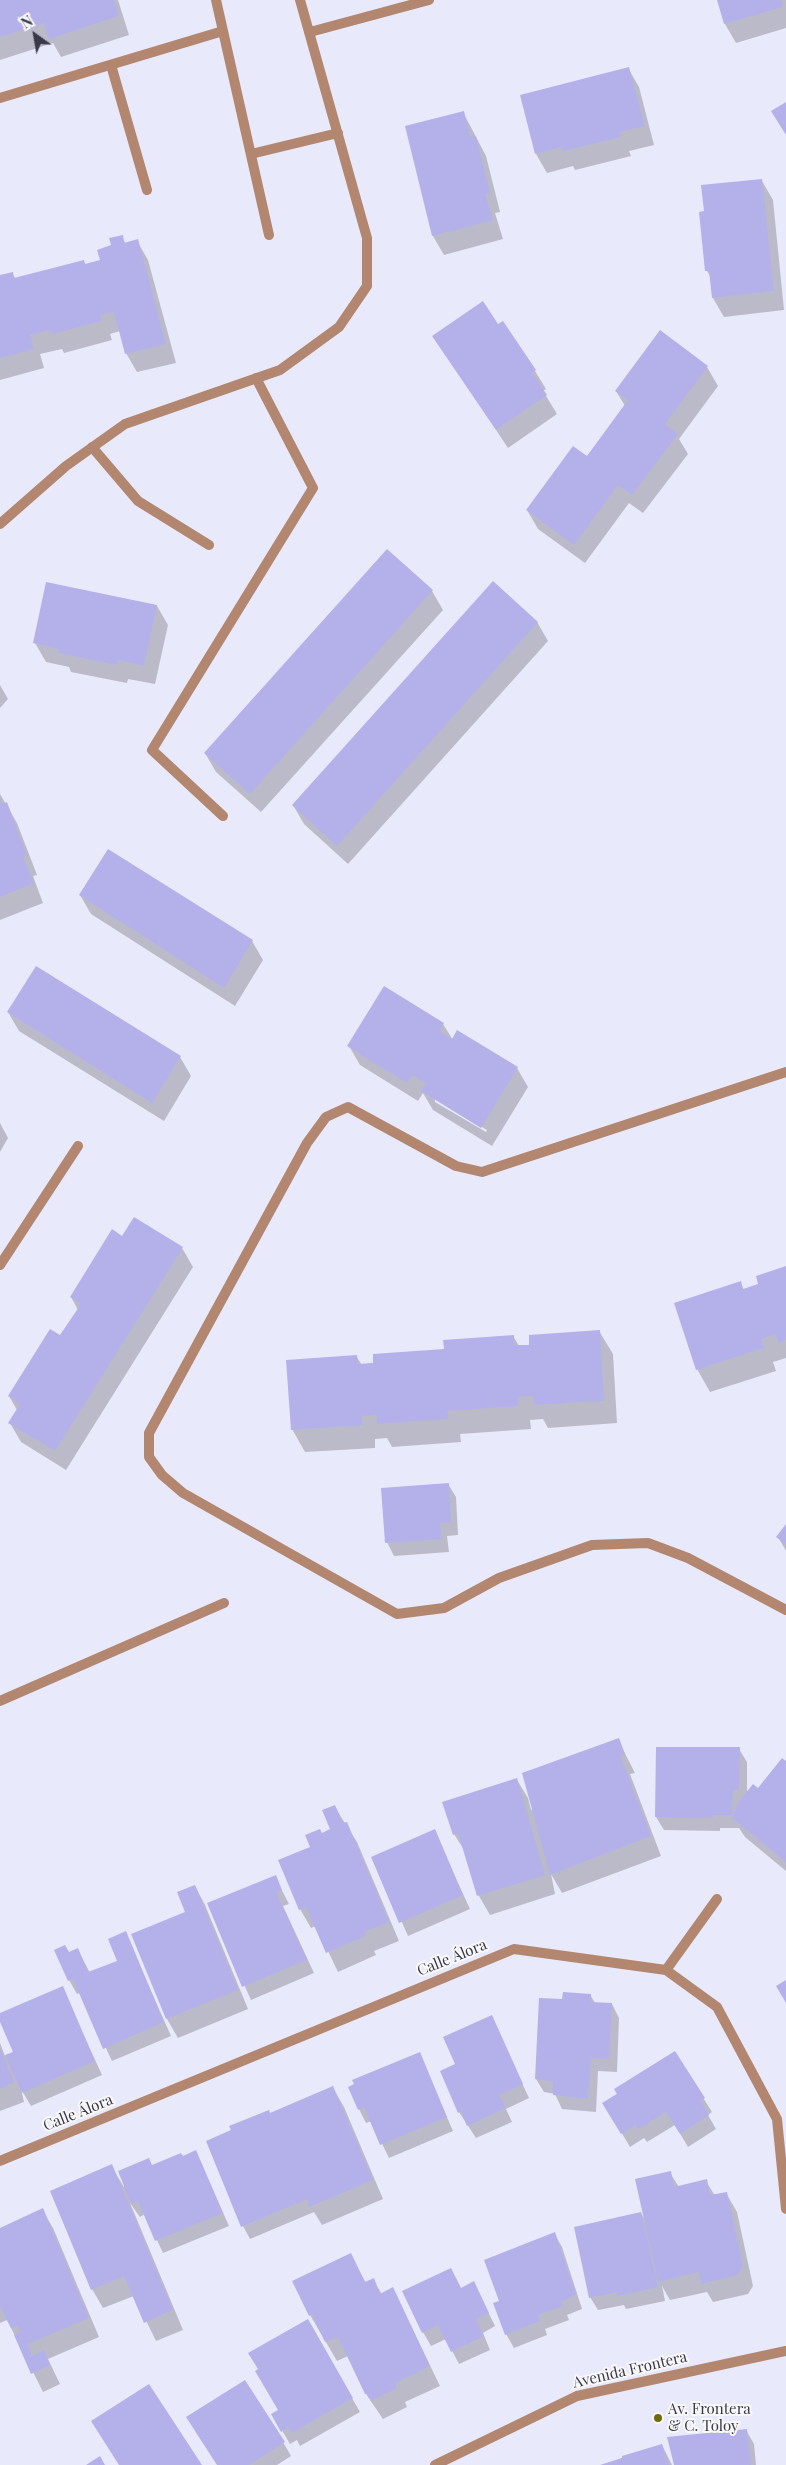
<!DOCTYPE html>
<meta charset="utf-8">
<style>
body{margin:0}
#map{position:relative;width:786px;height:2465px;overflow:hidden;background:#e9e9fc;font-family:"Playfair Display",serif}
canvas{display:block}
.north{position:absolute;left:10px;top:10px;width:50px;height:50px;-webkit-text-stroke:4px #f8f8f8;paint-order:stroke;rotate:328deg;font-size:14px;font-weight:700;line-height:20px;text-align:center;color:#3a394c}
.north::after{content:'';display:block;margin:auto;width:18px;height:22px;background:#3a394c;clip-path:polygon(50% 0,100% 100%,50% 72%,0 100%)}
</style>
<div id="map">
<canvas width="786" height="2465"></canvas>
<div class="north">N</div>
</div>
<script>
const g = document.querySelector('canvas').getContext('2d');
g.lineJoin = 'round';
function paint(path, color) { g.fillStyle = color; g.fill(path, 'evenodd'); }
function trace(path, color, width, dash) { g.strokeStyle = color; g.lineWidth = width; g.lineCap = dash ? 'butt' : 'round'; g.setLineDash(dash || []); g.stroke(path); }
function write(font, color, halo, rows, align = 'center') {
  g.font = font + ' "Playfair Display",serif'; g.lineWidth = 4; g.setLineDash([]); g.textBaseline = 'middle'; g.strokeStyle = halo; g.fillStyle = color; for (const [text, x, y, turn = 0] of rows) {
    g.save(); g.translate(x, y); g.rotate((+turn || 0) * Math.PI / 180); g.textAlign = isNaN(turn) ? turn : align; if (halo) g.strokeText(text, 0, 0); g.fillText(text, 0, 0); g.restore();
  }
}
paint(new Path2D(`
 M0,0h118l11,35 -68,22 -8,-14 -53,17z
 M718,0h68v28l-50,15 -11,-19z
 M628,68l11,19 15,58 -25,6 2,5 -56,14 -2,-4 -26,7 -11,-19 -15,-58z
 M463,112l23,44 14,56 -5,1 8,26 -59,16 -11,-19 -27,-109z
 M762,181l11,19 11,110 -60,7 -11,-19 -1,-19 -5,-8z
 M122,237l4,7 11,-3 11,19 28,103 -39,9 -11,-19 -6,-22 -10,3 2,6 -48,13 -2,-4 -22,5 4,14 -44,12v-103l12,-3 4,5 67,-18 3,4 16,-4z
 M498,325l37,46 11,18 -3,2 14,23 -49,34 -74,-112z
 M660,332l47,35 11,19 -39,53 9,15 -45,59 -14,-10 -44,60 -47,-34 -11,-19 60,-52 38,-52 -9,-15z
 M388,551l44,40 11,19 -182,202 -45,-40 -11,-19z
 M157,606l11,19 -13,59 -27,-5 -1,4 -56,-11 -2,-5 -23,-5 -11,-19z
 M537,622l11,19 -200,223 -44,-40 -11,-19z
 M0,685l8,14 -8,9z
 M0,794l17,29 20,52 -4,1 10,27 -43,17z
 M108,851l144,90 11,19 -28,46 -144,-92 -11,-19z
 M8,1012l172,45 11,19 -27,45 -145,-90z
 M443,1024l10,16 64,28 11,19 -36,59 -59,-36 -10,-17 -5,8 -58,-36 -11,-19zM435,1099l52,31 -1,2 -51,-30z
 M0,1123l8,15 -8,14z
 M123,1238l59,10 11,19 -127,203 -45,-28 -11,-19 7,-13 -8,-14 52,-59 17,-27 -7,-13z
 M786,1267v91l-13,4 3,9 -66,21 -13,-23 43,-86 4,7 16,-5z
 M599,1331l14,23 4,69 -69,5 -5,-9 -13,1 1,9 -71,5 1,8 -69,5 -5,-9 -12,1v9l-70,4 -13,-23 64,-73 6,9 151,-29 6,10h11z
 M448,1484l8,13 2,38 -11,1 2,16 -55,4 -7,-14z
 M786,1526v25l-8,-14z
 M618,1740l17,33 -5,1 31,82 -99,37 -11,-19 4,20 -65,21 -11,-19 -13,-43 -12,-19 63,-54 11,18 3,12 2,-1z
 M739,1749l8,13v32l11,-5 28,-26v108l-41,-34 -6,-9h-19v3l-56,-1 -8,-13z
 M334,1806l23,36 42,99 -25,10 2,4 -38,17 -22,-46 -5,2 -11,-19 12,-61 10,-14 10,-4z
 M434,1831l36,78 -62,27 -35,-79z
 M275,1877l14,27 -6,2 31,67 -63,27 -43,-96z
 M195,1886l10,19 43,104 -70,29 -11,-19 -34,-84 53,-22z
 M125,1933l46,103 -59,25 -32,-68 -3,1 -8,-14v-26l9,-4 12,23 29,-12z
 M62,1988l40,87 -71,31 -10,-17 3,13 -24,9v-68l5,13 9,-4 -14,-37z
 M590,1995l6,9h16l7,14 -2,54 -19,-1 -2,41 -34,-3 -7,-15 -11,-2 -8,-13 27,-79z
 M491,2017l38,81 -23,11 6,13 -36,16 -17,-26 -2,-47z
 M419,2053l34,78 -64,27 -18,-37 -5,2 -7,-14z
 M675,2053l37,59 -4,3 8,14 -28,18 -13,-22 -28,17 -3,-4 -14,9 -26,-44z
 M333,2088l11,19 39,92 -61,26 -8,-13 -64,27 -7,-13 27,-111z
 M196,2152l33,74 -66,27 -18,-39 -5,3 -10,-14 53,127 -27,11 -22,-45 -31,12 -11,-19 -41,-97 60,-26 13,21 28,-21z
 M670,2173l9,14 27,-6 9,15 11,-3 11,19 16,74 -5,8 -35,8 -6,-10 -37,8 -8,-14 3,15 -39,8 -2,-4 -26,5 -8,-13 51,-84 4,7z
 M42,2210l11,18 46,109 -51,22 12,25 -17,8 -36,-72 -7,3v-94z
 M554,2233l8,14 20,62 -15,6 2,5 -24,9 2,6 -33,13 -8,-14 -5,-33z
 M350,2255l16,28 7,-3 9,14 11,-5 47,97 -35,16 2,5 -24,12 -17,-25 -18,-38 -11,5 -27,-46z
 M474,2283l21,43 -12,7 7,17 -31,14 -13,-25 -15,7 -8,-14z
 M307,2320l53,92 -60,34 -3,-6 -7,4 -17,-29 6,-4z
 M746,2430l8,14 2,21h-81z
 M283,2442l8,14 -14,9h-60z
 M662,2445l10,20h-70z`), '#0003');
paint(new Path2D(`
 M0,0h114l5,16 -70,23 -5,-16 -44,14z
 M717,0h64l2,7 -59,17z
 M629,67l16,59 -26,6 2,5 -58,14 -1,-4 -27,7 -15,-59z
 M786,102v33l-15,-24z
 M464,111l6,26 6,-1 14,57 -5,1 8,26 -61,16 -27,-110z
 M762,179l12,112 -62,7 -3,-27h-4l-6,-59 5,-1 -3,-26z
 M123,235l1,8 14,-4 28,105 -41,10 -11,-42 -14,3 2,6 -50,13 -2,-4 -20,5 4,14 -34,9v-83l13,-3 1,6 70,-18 1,4 15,-4 -3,-10 14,-5 -2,-7z
 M483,301l15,23 5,-3 33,49 -4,3 15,22 -51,35 -64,-94z
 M660,330l48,36 -43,58 13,10 -46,61 -14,-10 -44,60 -48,-35 47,-64 14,10 41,-56 -13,-9z
 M387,549l46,41 -183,204 -46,-41z
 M493,581l45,41 -201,224 -45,-41z
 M46,582l111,23 -13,61 -26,-6 -2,5 -57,-12v-4l-26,-6z
 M0,798l2,6 5,-2 20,54 -4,1 11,26 -34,14z
 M108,849l145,91 -29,48 -145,-93z
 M36,966l145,90 -29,47 -145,-91z
 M384,986l60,37 -5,8 13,8 5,-9 61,37 -37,61 -60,-37 5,-8 -14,-8 -5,8 -60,-37z
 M134,1217l49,30 -128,204 -47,-28 12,-19 -12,-8 42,-67 10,6 21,-31 -11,-7 42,-68 10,7z
 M786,1266v74l-8,3 -2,-9 -15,5 3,9 -68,22 -22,-67 67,-22 2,8 15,-5 -2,-8z
 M600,1330l4,71 -70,4 -1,-9 -15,1v9l-71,5 1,8 -71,5v-9l-15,1 1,9 -72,5 -5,-70 71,-5 1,9 15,-1v-9l71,-5 -1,-9 71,-5v10h15v-10z
 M449,1483l2,39 -11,1 2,16 -57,4 -4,-55z
 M786,1524v20l-10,-7z
 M619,1738l6,16 -5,1 31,81 -101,39 -28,-102z
 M656,1747h84l-1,43h-6l-1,25h-19v3l-58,-1z
 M782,1758l4,3v101l-54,-44 7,-17 14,-17 5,4z
 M517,1778l28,97 -68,21 -19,-63 -5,2 -11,-33z
 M335,1805l8,18 4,-1 42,100 -25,10 2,4 -40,17 -20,-46 -7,3 -21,-50 32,-13 -5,-12 15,-6 2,4 8,-4 -8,-19z
 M435,1829l28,66 -64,28 -28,-66z
 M276,1875l6,15 -6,2 31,68 -65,27 -35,-84z
 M195,1885l43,105 -72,29 -35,-85 54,-22 -8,-20z
 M126,1931l38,91 -61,27 -30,-70 -5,2 -14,-31 11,-5 4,7 9,-4 10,24 29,-11 -9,-22z
 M786,1980v23l-10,-17z
 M63,1986l32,75 -73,32 -17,-38 8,-3 -13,-30v-9z
 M563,1992l28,2v8l21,1 -3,56 -18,-1 -3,41 -35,-4v-13l-18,-3 4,-81 23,1z
 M492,2015l31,69 -24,11 7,13 -39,18 -6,-15 -3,2 -18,-42 15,-7 -12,-27z
 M0,2048l14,34 -14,7z
 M675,2051l30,47 -5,3 9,14 -29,19 -14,-22 -28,17 -2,-4 -15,9 -19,-31 15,-9 -3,-5z
 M420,2052l27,65 -67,28 -16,-38 -6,3 -10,-23 6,-3 -2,-4z
 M333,2086l40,94 -64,27 -2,-8 -66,28 -35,-86 25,-11 -2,-4 40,-16 1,3z
 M196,2150l27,63 -68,28 -17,-40 -7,3 -13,-33 31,-13 3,7 29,-12 2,3z
 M112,2164l61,146 -29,13 -20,-47 -33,14 -41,-99z
 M671,2171l3,16 33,-8 3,16 17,-3 16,74 -5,9 -37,9 -2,-12 -41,10 -23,-103z
 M43,2208l46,110 -61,26 4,12 12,-6 6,15 -19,9 -17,-39 6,-3 -3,-7 -6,3 -11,-22v-78z
 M641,2212l17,75 -41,9v-4l-28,6 -15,-71z
 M555,2232l21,63 -15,7 2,4 -25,9 2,6 -35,14 -12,-32 6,-2 -15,-41z
 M351,2253l14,29 9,-4 6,16 13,-7 37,79 -35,17 2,5 -26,13 -4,-7h-2l-27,-57 -13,5 -13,-28 -3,2 -17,-35z
 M451,2268l10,20 13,-7 15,32 -13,6 8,17 -33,16 -13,-27 -16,8 -20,-42z
 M308,2319l45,79 -61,35 -4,-6 -7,5 -10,-18 7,-4 -23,-39 3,-2 -10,-16z
 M245,2380l40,62 -36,23h-32l-31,-48z
 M149,2384l53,81h-83l-28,-44z
 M747,2429l4,36h-77l-7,-28z
 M662,2444l7,21h-69l22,-7v-2z
 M100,2456l5,9h-19z`), '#b4b0ea');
trace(new Path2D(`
 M216,0l53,235
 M310,32l119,-32
 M111,65l36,125
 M0,98l223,-67
 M251,154l87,-21
 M92,447l46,54 71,44
 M0,524l66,-58 59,-42 155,-54 59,-43 28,-41v-48l-67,-238
 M223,816l-71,-66 161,-262 -57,-110
 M0,1265l78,-119
 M0,1701l224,-98`), '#b2866f', 10);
trace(new Path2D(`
 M786,1072l-304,100 -26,-6 -108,-59 -22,10 -19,26 -158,290v24l13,18 21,18 214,121 47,-6 55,-30 93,-33 56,-2 40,15 98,52
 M666,1970l51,-71
 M0,2161l514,-212 152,21 51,37 60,112 9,90
 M435,2465l142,-69 209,-45`), '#b2866f', 10);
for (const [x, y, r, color] of [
 [658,2418,5,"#6e6b08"]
]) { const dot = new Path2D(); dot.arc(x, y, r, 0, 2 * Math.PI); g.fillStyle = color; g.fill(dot); trace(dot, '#f8f8f8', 2); }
write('15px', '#3a394c', '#f8f8f8', [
 ["Calle Álora",452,1958,-22],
 ["Calle Álora",78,2113,-22],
 ["Avenida Frontera",630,2370,-13]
]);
write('15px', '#3a394c', '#f8f8f8', [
 ["Av. Frontera",668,2409],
 ["& C. Toloy",668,2426]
], 'left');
</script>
